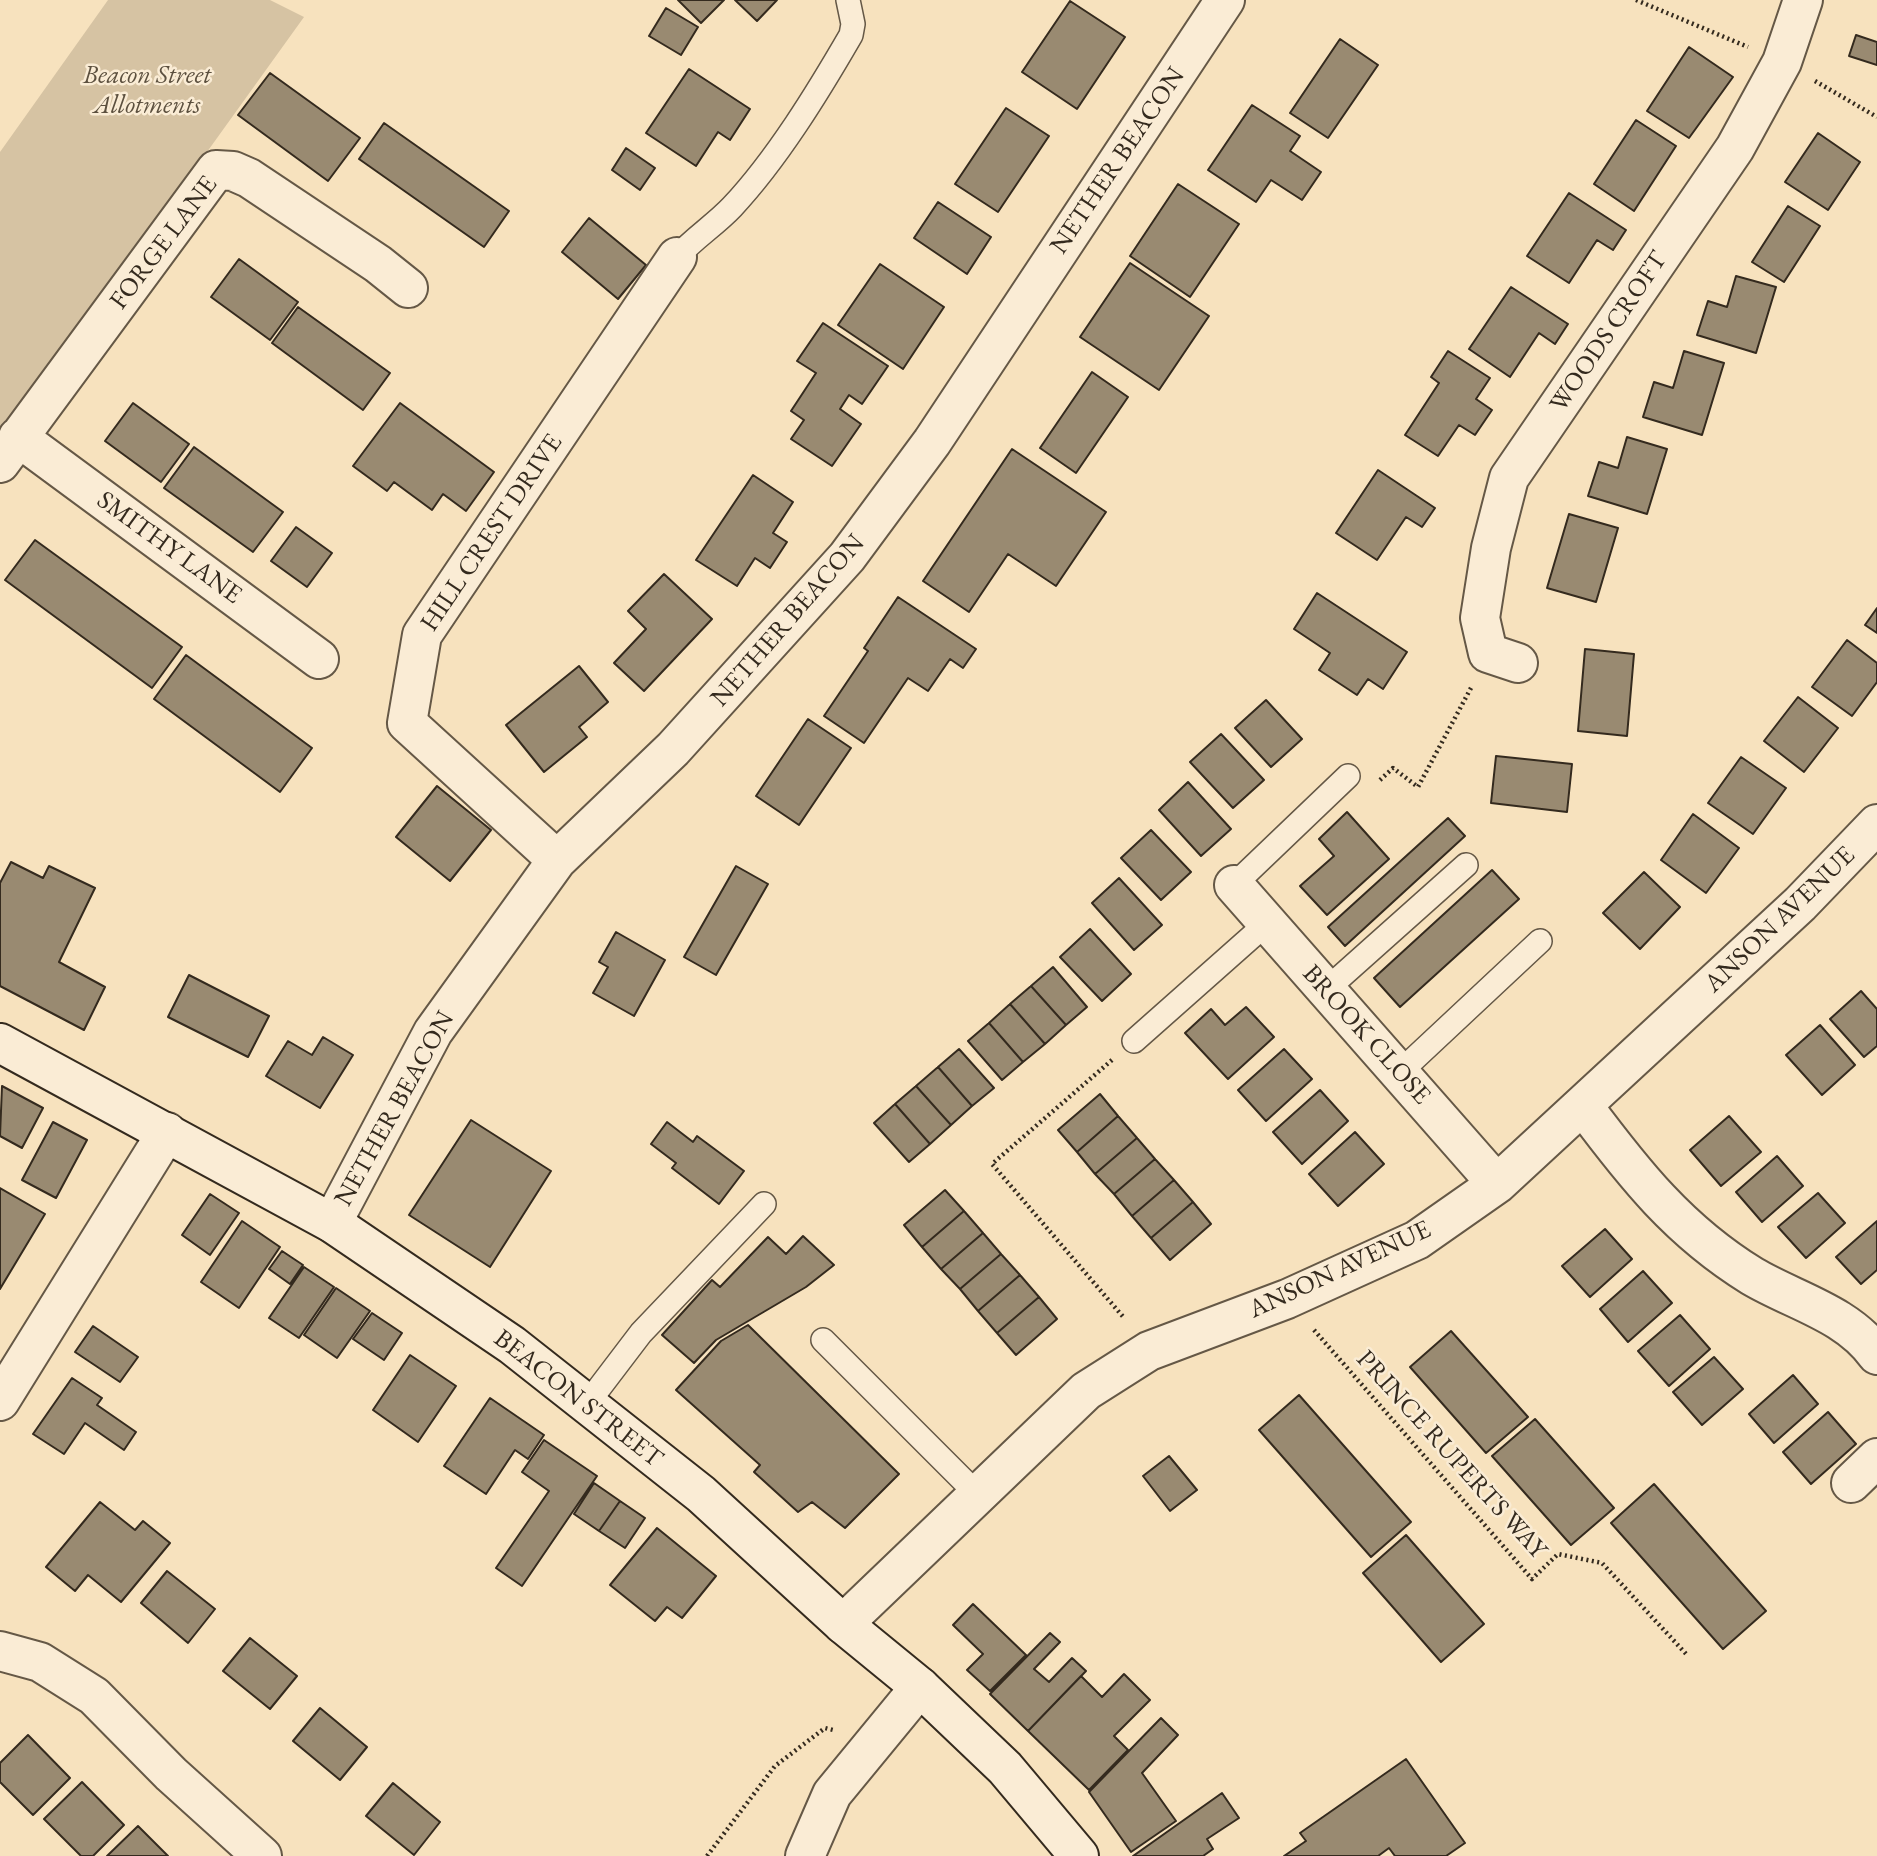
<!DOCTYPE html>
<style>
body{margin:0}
canvas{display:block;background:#f7e2be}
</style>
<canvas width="1877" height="1856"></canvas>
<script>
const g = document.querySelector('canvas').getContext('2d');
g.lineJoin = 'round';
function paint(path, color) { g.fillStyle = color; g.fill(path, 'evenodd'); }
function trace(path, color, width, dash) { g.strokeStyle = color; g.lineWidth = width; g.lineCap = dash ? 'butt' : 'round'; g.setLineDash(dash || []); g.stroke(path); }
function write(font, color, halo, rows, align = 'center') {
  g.font = font + ' "EB Garamond",serif'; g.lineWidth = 5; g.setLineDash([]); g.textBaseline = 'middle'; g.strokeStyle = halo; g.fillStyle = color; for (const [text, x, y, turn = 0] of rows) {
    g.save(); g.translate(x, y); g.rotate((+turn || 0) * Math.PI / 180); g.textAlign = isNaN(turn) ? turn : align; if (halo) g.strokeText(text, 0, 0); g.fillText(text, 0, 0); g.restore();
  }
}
paint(new Path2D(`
 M108,0h162l34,17 -304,423v-288z`), '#d6c3a3');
const building = new Path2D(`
 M678,0h46l-23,23z
 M735,0h42l-20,21z
 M1070,1l55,36 -48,72 -55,-37z
 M666,8l32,19 -17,28 -32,-19z
 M1856,35l21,7v23l-28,-9z
 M1340,39l38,26 -50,73 -38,-25z
 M1689,47l44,30 -44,61 -42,-27z
 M689,69l61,40 -20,31 -12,-8 -22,34 -50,-33z
 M270,73l90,65 -32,43 -90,-66z
 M1252,105l48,31 -10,15 31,21 -19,28 -31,-20 -15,22 -48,-32z
 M1006,108l43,28 -51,76 -43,-28z
 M1636,120l40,26 -42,65 -40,-27z
 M384,123l125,88 -25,36 -125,-88z
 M1818,133l42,29 -32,48 -43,-28z
 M626,148l29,20 -15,22 -28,-20z
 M1178,184l61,40 -49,73 -60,-41z
 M1569,193l57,37 -13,20 -16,-10 -28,43 -42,-27z
 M938,202l53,35 -24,37 -53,-36z
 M1788,206l32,20 -36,56 -32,-20z
 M589,218l57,47 -28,34 -56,-47z
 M239,259l59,43 -28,38 -59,-43z
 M1130,263l79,53 -50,74 -79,-53z
 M880,264l64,43 -41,62 -65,-44z
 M1736,276l40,11 -20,66 -59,-18 11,-34 19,6z
 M1511,287l57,37 -13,20 -16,-11 -29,44 -41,-28z
 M298,307l92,66 -27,37 -91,-67z
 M823,323l65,43 -26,38 -13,-9 -9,14 21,15 -29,42 -41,-27 13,-19 -13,-9 25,-38 -19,-12z
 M1448,351l42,27 -14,21 16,11 -17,25 -16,-10 -21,31 -33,-21 34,-52 -8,-6z
 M1684,351l40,12 -22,72 -59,-18 11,-35 19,6z
 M1092,372l36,25 -52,76 -36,-25z
 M133,403l56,41 -28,38 -56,-41z
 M400,403l94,69 -28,39 -23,-17 -11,16 -38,-28 -7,9 -34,-25z
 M1627,437l40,12 -20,65 -59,-18 11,-34 19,6z
 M194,447l89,65 -30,40 -89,-64z
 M1012,449l94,63 -50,74 -48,-32 -39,58 -46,-31z
 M1378,470l57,38 -13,19 -16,-10 -29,43 -41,-27z
 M753,475l40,27 -20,31 14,9 -17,26 -15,-10 -18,28 -41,-26z
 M1569,514l49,14 -22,74 -49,-14z
 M296,527l36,26 -25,34 -36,-26z
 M35,540l147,107 -30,41 -147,-108z
 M664,574l48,45 -68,72 -30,-28 32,-34 -18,-18z
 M1317,593l90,59 -24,37 -15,-10 -11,16 -38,-25 11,-17 -36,-24z
 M898,597l78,52 -13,19 -13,-9 -22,32 -20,-13 -44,65 -40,-27 44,-65 -4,-3z
 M1877,608v25l-12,-8z
 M1847,640l30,23v19l-25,34 -40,-29z
 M1585,649l49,5 -7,82 -49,-5z
 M186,655l126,93 -32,44 -126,-93z
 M579,666l29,36 -29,25 8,10 -43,35 -38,-47z
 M1798,697l40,31 -34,44 -40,-31z
 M1266,700l36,39 -31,28 -36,-39z
 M808,719l43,29 -52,77 -43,-29z
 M1221,734l43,46 -31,28 -43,-46z
 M1496,756l76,8 -5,48 -76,-9z
 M1741,757l45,31 -33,46 -45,-31z
 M1188,782l43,47 -30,27 -42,-46z
 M437,786l54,44 -41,51 -54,-44z
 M1347,812l42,47 -62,56 -27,-29 34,-30 -15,-17z
 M1693,814l46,34 -33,45 -45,-33z
 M1448,818l17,18 -120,110 -17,-19z
 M1151,830l40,42 -30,28 -40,-42z
 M11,862l32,16 6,-12 46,22 -36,74 46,25 -21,43 -84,-44v-103z
 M736,866l32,18 -52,91 -32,-18z
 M1492,870l27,29 -119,108 -26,-29z
 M1644,872l36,35 -40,42 -37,-36z
 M1119,878l43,47 -28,25 -42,-47z
 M1090,929l41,45 -29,27 -42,-44z
 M616,932l49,28 -31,56 -41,-23 15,-26 -9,-5z
 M1053,967l34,40 -21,18 -35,-39z
 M189,975l80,41 -21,41 -80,-40z
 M1031,986l35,39 -21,19 -35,-40z
 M1861,991l16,18v37l-13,11 -34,-38z
 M1010,1004l35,40 -22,18 -34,-39z
 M1246,1007l28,30 -46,42 -43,-46 26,-24 14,16z
 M989,1023l34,39 -21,18 -34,-39z
 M1820,1025l35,40 -33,30 -36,-40z
 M323,1037l30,18 -33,53 -54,-32 22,-35 24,14z
 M959,1049l35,39 -22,18 -34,-39z
 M1284,1049l28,30 -46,42 -28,-31z
 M938,1067l34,39 -21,19 -35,-39z
 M2,1086l41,22 -21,40 -22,-12z
 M916,1086l35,39 -21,19 -35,-40z
 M1320,1090l28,31 -46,43 -29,-32z
 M1100,1094l18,22 -41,36 -19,-22z
 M895,1104l35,40 -21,18 -35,-39z
 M1118,1116l19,22 -42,36 -18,-22z
 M1729,1116l32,36 -40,34 -31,-36z
 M471,1120l80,51 -61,96 -81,-52z
 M53,1122l34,18 -31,58 -34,-18z
 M667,1122l26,20 4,-6 47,35 -25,33 -47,-36 4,-5 -25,-19z
 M1355,1132l29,32 -46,42 -29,-32z
 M1137,1138l18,21 -41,35 -19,-20z
 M1777,1156l26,30 -41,36 -26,-30z
 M1155,1159l19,21 -42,36 -18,-22z
 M1174,1180l19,22 -42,36 -19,-22z
 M0,1188l45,26 -45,75z
 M945,1190l19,21 -42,36 -18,-22z
 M1818,1193l27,30 -39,35 -28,-31z
 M210,1194l29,19 -29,42 -28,-20z
 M1193,1202l18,22 -41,36 -19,-22z
 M964,1211l19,22 -42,36 -19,-22z
 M242,1221l38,26 -41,61 -38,-26z
 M1877,1221v49l-16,14 -25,-27z
 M1605,1229l27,30 -42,38 -28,-31z
 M983,1233l18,21 -41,35 -19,-20z
 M803,1236l31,29 -28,22 -90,53 -22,23 -32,-28 50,-55 8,7 48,-50 18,17z
 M282,1251l21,14 -13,19 -21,-15z
 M1001,1254l19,21 -42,36 -18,-22z
 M304,1267l30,20 -35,51 -30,-20z
 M1643,1271l29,32 -44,39 -28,-33z
 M1020,1275l19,22 -42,36 -19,-22z
 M336,1288l34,23 -33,47 -33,-23z
 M1039,1297l18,22 -41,36 -19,-22z
 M372,1313l30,20 -18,27 -31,-21z
 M1680,1315l30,34 -41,37 -31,-35z
 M748,1325l151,149 -54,54 -33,-26 -14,10 -44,-40 6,-7 -84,-75 45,-49z
 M93,1326l45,31 -18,25 -45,-30z
 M1451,1331l77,86 -42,36 -76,-86z
 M410,1355l46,31 -38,56 -45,-32z
 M1714,1357l29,32 -41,36 -29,-33z
 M1793,1375l25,29 -44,39 -25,-29z
 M72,1378l30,20 -5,7 39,27 -12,18 -39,-27 -21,31 -31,-20z
 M1299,1395l112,127 -40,35 -112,-127z
 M490,1398l54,37 -16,24 -13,-9 -29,44 -42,-28z
 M1828,1412l28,32 -45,40 -28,-32z
 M1535,1419l79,89 -43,37 -79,-89z
 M544,1440l53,36 -75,110 -26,-18 53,-77 -27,-19z
 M1169,1456l28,34 -27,21 -27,-35z
 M594,1483l26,18 -21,30 -25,-17z
 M1654,1484l112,127 -43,38 -112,-126z
 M620,1501l25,17 -20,30 -26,-17z
 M100,1502l35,28 8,-9 27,22 -49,59 -33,-27 -13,16 -29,-24z
 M657,1528l59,48 -34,42 -15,-11 -12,14 -45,-36z
 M1406,1535l78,89 -43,38 -78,-89z
 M167,1571l48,38 -27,34 -47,-40z
 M973,1604l53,51 -36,36 -23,-21 16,-16 -30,-29z
 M1050,1633l10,9 -26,27 15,13 23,-24 14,13 -58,60 -38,-37z
 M250,1638l47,38 -27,33 -47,-38z
 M1124,1674l26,26 -36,36 14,14 -39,40 -61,-59 53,-55 21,21z
 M320,1708l47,39 -27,33 -47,-39z
 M1161,1718l17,17 -36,38 34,48 -45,31 -42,-60z
 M28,1735l42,43 -37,37 -33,-33v-19z
 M1406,1759l59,84 -19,13h-51l-6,-8 -11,8h-94l22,-15 -6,-8z
 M82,1782l42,43 -31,31h-12l-37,-37z
 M393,1783l47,39 -26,33 -48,-39z
 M1222,1793l17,25 -32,21 6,10 -10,7h-70z
 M138,1826l30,30h-61z`);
paint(building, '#998a71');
trace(building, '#342a1e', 2);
const lane = new Path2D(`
 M677,257c17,-19 38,-32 55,-50 45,-48 86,-115 119,-172l2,-11 -5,-24
 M1234,885l114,-109
 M1327,989l139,-124
 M1134,1041l132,-117
 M1400,1072l140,-131
 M823,1340l155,155
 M587,1404l54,-71 123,-129`);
const street = new Path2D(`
 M18,437l301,222
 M0,463l216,-293 17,1 16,7 129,86 30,24
 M1518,663l-30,-10 -8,-35 11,-70 18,-70 226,-330 47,-86 21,-62
 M557,860l-150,-137 15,-88 255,-378
 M1234,885l263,299
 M1584,1107c50,67 95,124 168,169 42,25 95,37 125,79
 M332,1223l101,-191 124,-172 116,-111 174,-192 85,-115 293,-442
 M0,1401l167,-269
 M1851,1483l26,-25
 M843,1624l243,-233 63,-40 138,-52 130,-59 80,-56 303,-280 77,-80
 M0,1651l40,11 54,34 77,78 91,82
 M805,1856l27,-62 88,-107`);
const secondary = new Path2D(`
 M0,1043l332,180 180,122 189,149 142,130 77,63 85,81 74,88`);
trace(lane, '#655846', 26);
trace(street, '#655846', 42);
trace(secondary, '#342a1e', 42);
trace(new Path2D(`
 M1636,0l112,47
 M1815,81l62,36
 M1380,780l13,-12 25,19 54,-101
 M1112,1060l-120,104 133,155
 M1314,1330l218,249 26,-25 44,9 86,93
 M707,1856l68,-90 50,-38 8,2`), '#342a1e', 4.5, [2, 3.5]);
trace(lane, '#faecd5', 23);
trace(street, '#faecd5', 38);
trace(secondary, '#faecd5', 38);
write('italic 26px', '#5c503f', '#faecd5', [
 ["Beacon Street",147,76],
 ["Allotments",147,106]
]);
write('26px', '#342a1e', '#faecd5', [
 ["NETHER BEACON",1118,161,-56],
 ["FORGE LANE",164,243,-53],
 ["WOODS CROFT",1609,332,-56],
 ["HILL CREST DRIVE",492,533,-56],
 ["SMITHY LANE",169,548,36],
 ["NETHER BEACON",788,621,-49],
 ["ANSON AVENUE",1780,920,-44],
 ["BROOK CLOSE",1366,1035,48],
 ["NETHER BEACON",395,1109,-61],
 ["ANSON AVENUE",1340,1270,-25],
 ["BEACON STREET",578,1399,38],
 ["PRINCE RUPERTS WAY",1451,1455,48]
]);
</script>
